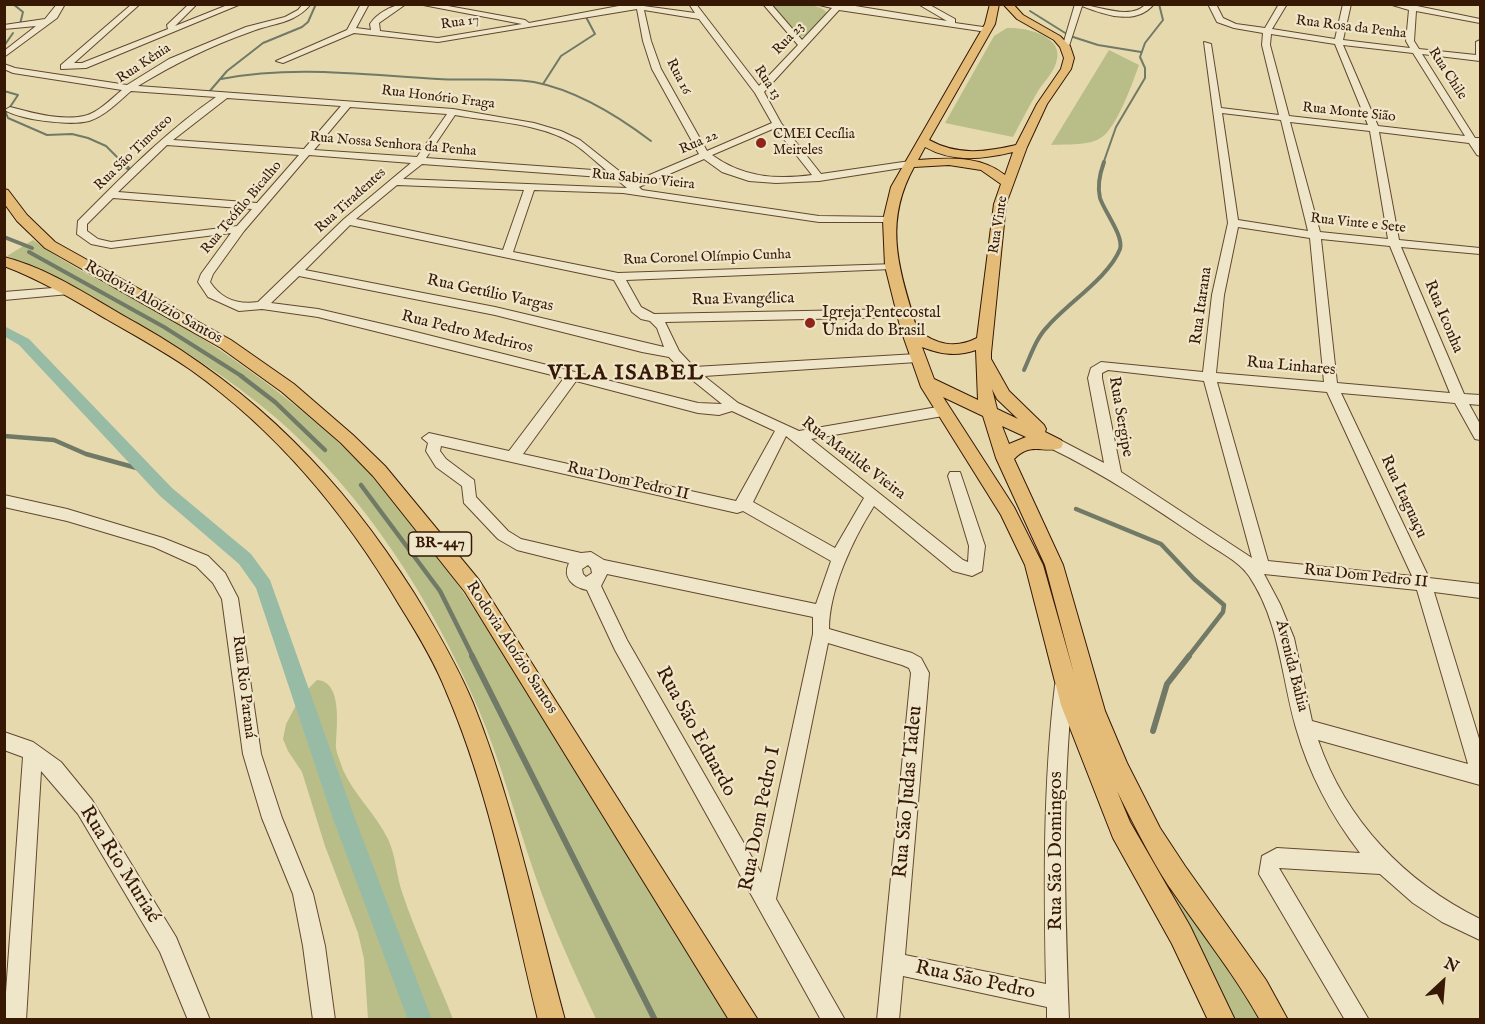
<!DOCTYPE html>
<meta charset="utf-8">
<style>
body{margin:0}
#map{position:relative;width:1485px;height:1024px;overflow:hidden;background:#e7d9ae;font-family:"IM FELL English",serif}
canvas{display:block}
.frame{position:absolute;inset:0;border:6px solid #361805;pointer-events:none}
.north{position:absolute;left:1413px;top:952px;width:60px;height:60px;-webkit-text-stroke:4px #efe6ca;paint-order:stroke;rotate:26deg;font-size:16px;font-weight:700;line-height:24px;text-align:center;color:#361805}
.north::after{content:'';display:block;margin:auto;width:21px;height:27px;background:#361805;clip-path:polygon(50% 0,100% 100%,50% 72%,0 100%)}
</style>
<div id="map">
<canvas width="1485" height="1024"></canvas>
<div class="frame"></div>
<div class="north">N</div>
</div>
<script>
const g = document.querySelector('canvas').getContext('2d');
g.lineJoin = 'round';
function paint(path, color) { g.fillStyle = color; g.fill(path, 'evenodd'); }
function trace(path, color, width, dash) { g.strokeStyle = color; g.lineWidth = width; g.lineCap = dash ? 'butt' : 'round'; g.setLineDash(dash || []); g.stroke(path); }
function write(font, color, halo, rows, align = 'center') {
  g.font = font + ' "IM FELL English",serif'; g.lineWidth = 4.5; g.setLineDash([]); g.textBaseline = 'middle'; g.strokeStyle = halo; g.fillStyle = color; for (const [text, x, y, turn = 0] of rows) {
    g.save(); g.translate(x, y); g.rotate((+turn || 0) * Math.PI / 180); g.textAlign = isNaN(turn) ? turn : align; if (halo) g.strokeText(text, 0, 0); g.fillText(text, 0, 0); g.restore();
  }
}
paint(new Path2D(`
 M769,5c15,0 50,-4 58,8l-20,22 -7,2z
 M1007,28c19,-1 59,8 49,35 -3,10 -12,19 -18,28 -9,15 -17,31 -25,46l-68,-14 49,-87z
 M1109,50l30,15c-6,17 -22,62 -37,72 -12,9 -36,7 -51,8z
 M33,240c36,27 77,45 116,67 64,35 124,78 179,126 91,79 158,193 221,295 60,97 121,194 181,291h-134c-22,-47 -44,-95 -61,-144 -19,-55 -34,-113 -57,-167 -48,-110 -112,-212 -203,-291 -46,-39 -98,-72 -151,-102 -38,-21 -75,-43 -117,-59z
 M1050,590h5l51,173 18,42 22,38 119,176h-31l-116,-213 -32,-81z
 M317,680c27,1 19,51 19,68 1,7 5,15 7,22 11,25 33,44 45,69 8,17 8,35 14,53 14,43 35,85 51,127h-85l-4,-60 -6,-26 -33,-87 -23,-74 -14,-21 -5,-12 3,-15 15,-28z`), '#b9be88');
trace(new Path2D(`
 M13,4l10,8 -3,12
 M1030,11l40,25 28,9 43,7
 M4,46l9,-13
 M221,79c74,-14 144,-4 217,0 30,2 68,-2 96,3 41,8 84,34 117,59
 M543,84l18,-28 34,-22 -9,-17
 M4,91l14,4 -12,18 2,5 39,17 25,-1 16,4 18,8 18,18
 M209,92l18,-21 36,-28 39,-16 6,-5 8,-18
 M1103,164l13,-37 29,-49v-10l-5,-11 5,-14 18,-23 -4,-16`), '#717a66', 2);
trace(new Path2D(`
 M122,162l6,6
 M4,237l28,11
 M29,252l135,75 79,50
 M1024,370c7,-15 12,-32 24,-44 20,-23 61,-49 72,-77 4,-13 -16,-38 -20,-51 -3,-12 0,-25 4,-36`), '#717a66', 4);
trace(new Path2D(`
 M241,376l34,26 50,48
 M4,436l50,4 32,14 58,16
 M361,485l79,106 33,66
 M1076,509l85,35 33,35 30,26 -1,7 -35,45`), '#717a66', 4.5);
trace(new Path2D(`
 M472,656l183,364
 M1153,731l14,-47 22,-28`), '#717a66', 6);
paint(new Path2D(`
 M4,326l25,13 143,149 79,66 19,26 84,236 78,204h-24l-76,-204 -76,-228 -17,-24 -79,-68 -141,-151 -15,-9z`), '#98bba6');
const minor = new Path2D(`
 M57,4h8l-8,14 -53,39v-6l32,-25 -32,3v-4l41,-6z
 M132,4h8l-66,59h8l86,-34 -1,-4 22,-21h8l-22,22 55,-22h11l-155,64 -25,1v-4z
 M303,4h8c-16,20 -39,19 -61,28 -40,14 -76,32 -112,54l315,23 81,14 27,8 19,9 53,42 66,-28 -47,-85 -9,-28 -6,-32 -199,33 -84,-9 -71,30 -7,-2 71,-31 14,-26h8l-13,24 15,2 -1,-6c7,-11 24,-20 36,-20l-27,19 1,8 58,7 84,-14 -104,-20h19l88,16 4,3 100,-19 66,9 -6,-9h7l63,82 39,-41 -35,-41h8l31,36 30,-32 -17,-4h28l104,17 -29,-17h10l27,15v4l35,5 1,2 -4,2 -148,-22 -75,82 17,31 40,51 89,-13 4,1v4l-95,15 -43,2 -27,-2 -27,-9 -18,-13 -65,28 3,3 177,26 70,1 5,3 -1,2h-74l-196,-29 -89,-3 -21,62 105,21 278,-9v4l-4,1 -266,11 15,27 13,7 250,-5 6,4 -6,4 -239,5 14,29 15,16 223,-13 6,4 -6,4 -213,14 34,27 61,28 144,-25 7,5 -7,5 -132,23 152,121 5,2 1,-16 -21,-70 2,-4h10l25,74 -3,25 -10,5 -19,-5 -79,-65c-21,33 -45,84 -45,123l83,24 9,5 8,15 -24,282 141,29c-2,-100 -3,-199 9,-299l3,-6 6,-2 6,2 3,6c-12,112 -8,223 -4,335h-22v-13l-144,-31 -4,44h-22l34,-347 -2,-5 -7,-3 -74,-22 -52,256 69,121h-24l-206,-370 -28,-60c-14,-3 -25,-12 -18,-27l-52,-13 -19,-11 -34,-36 -2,-17 -26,-19 -10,-16 2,-8 -6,-5 7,-5 80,18 55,-73 -246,-61 -56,-8 -23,2 -31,-14 -10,-15 3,-8 30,-41 -120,15 -20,-4 -14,-10 1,-13c44,-44 87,-89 138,-124l-85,-6c-13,11 -26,25 -42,30 -18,5 -69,-1 -84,-11l5,-3c23,6 50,14 74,9 14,-3 27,-17 38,-26l-109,-17 -9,-4v-5l11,4 112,17 42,-26 77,-32 39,-10 13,-7zM644,10l55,9 56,74 17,30 -65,28 -46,-82 -10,-28zM227,98l114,8 -37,43 -131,-9zM350,107l97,7 -30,43 -103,-7zM455,115c38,7 86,8 119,29 12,8 22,18 33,27l-181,-13zM775,128l37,47c-37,5 -70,2 -100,-20zM167,145l132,10 -42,48 -139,-11zM309,155l102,8 -67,56 -86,83c-20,3 -37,-3 -48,-20l3,-8 31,-43zM422,164l193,14 12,10 -224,-9zM397,185l127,5 -21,60 -147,-31zM113,198l139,11 -15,17 -126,16 -13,-3 -11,-8v-7zM350,225l264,55 18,32 9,7 9,2 7,7 7,19 -169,-40 -190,-37zM299,276l196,39 147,37 27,5 17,18 36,29 -24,-1 -294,-74 -86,-20 -47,-6zM576,381l122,32 21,2 13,-4 43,20 -39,70 -213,-47zM786,436l78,62 -29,50 -82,-46zM441,446l296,67 6,-2 88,50 -15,43 -212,-44 -13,-8 -10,1 -60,-14 -13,-8 -32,-34 -2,-17 -28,-21 -6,-8zM588,565l3,3 1,5 -6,4 -3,-3 -1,-5zM607,574l206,43v17l-52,239 -134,-233 -26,-54z
 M1075,4c21,0 55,18 71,0h8c-18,22 -49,11 -72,2l-13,40 -7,2z
 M1208,4h8l7,14 13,6 29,4 14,-24h8l-15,25 63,10 8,-35h8l-8,36 67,8 -4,-7 3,-31 -20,-6h28v2l63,13v4l-64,-12 -2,30 5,8 57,6v-13l4,-2v21l-58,-7 53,84h5v18l-3,-1 -8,-12 -90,-11 20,108 81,8v6l-79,-7 63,147 16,1v10l-11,-1 11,20v16l-5,-1 -20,-36 -114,-10 88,185 51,6v14l-46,-6 46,150v43l-162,-45c28,81 87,142 162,179v21l-38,-18 -29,-19 -33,-29 -101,-6 90,152h-24l-86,-146 3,-18 15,-8 83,5c-29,-38 -51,-79 -64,-125 -15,-52 -16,-106 -47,-152 -11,-16 -32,-25 -47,-36 -49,-33 -98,-66 -152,-92l-2,-4 2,-4h10l44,23 -16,-85 3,-10 10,-6 102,10 9,-77 16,-72 -24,-181 7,2 10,64 58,7 -17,-70 1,-12 -29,-5 -17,-6zM1271,34l64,10 33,81 -79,-9 -19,-71zM1343,45l70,8 52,83 -87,-10zM1222,113l59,7 27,111 -70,-11zM1290,122l80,9 18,108 -68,-7zM1238,227l72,11 14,144 -108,-9 8,-78zM1321,239l69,7 60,147 -113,-10zM1108,370l96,11 48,177 -131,-86 -19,-94v-5zM1217,382l110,10 85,184 -144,-15zM1264,574l153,16 51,174 -156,-43 -18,-83 -14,-34z
 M65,287l6,4 -2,3 -65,6v-8z
 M4,495l63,14 96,29 45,18 17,17 13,25 23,156 21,64 31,76 12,52 10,74h-22l-10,-74 -10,-52 -31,-76 -19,-64 -21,-155 -9,-16 -17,-17 -42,-19 -87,-26 -63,-14z
 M4,732l29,10 28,20 31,38 84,137 34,83h-22l-28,-68 -82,-138 -37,-43 -15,249h-22l19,-263 -19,-7z`);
const major = new Path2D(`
 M990,4h9l-4,20 -66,116c29,16 57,12 87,5l21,-41 24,-35 3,-11 -4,-11 -6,-7 -37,-21 -14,-15h10l10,11 37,21 10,10 4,12 -3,11 -24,35 -20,43 -21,57 -15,149v6l18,32 35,34 2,4 -1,3 16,8 2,4 -2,4c-18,6 -30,-7 -47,11l49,106 42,146 22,52 33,65 25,38 81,114 22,40h-28c-27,-48 -61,-90 -92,-135 -19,-30 -35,-62 -51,-94l13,31 60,104 45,94h-27l-36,-76 -59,-106 -52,-133 -36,-140 -24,-50 -80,-128 -20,-57 -16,-64 -2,-46 8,-33 94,-163zM925,147c28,16 59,12 88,5l-8,23c-25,-20 -57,-17 -87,-15zM949,165l32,5 20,14 -7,20 -17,134c-21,11 -42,7 -60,-9 -17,-58 -35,-104 -3,-162zM922,347c18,7 34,10 54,3l2,50 -44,-21zM992,389l5,10 21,20 -21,-10zM943,397l40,19 13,42 49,107 29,109 -31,-109 -29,-58zM1002,426l24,11 -17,7z
 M4,189l4,1 19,25 28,27 176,98 63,44 59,51 32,31 94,114 279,440h-29l-264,-428 -92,-116 -32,-33 -59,-51 -61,-44 -176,-100 -28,-27 -13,-18z
 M4,257c48,12 92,44 134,67 118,67 204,155 276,269 22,36 43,72 59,110 41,102 63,211 92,317h-27c-27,-110 -47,-225 -92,-329 -12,-30 -29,-58 -46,-85 -54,-92 -122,-174 -209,-236 -26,-18 -55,-34 -83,-50 -34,-20 -67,-40 -104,-54z`);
trace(minor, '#62482f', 2);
trace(major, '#361805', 2);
paint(minor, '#efe6ca');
paint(major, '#e4bc77');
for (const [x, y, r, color] of [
 [761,143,6,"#8f2418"],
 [810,323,6,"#8f2418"]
]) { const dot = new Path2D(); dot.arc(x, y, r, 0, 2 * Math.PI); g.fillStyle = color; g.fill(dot); trace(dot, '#efe6ca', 2); }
write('14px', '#361805', '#efe6ca', [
 ["Rua 17",460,23,-8],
 ["Rua Rosa da Penha",1351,28,7],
 ["Rua 23",789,39,-47],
 ["Rua Kênia",144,64,-33],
 ["Rua Chile",1447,74,57],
 ["Rua 16",678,77,63],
 ["Rua 13",767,83,56],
 ["Rua Honório Fraga",438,98,7],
 ["Rua Monte Sião",1349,113,6],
 ["Rua 22",699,143,-24],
 ["Rua Nossa Senhora da Penha",393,145,5],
 ["Rua São Timoteo",134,153,-44],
 ["Rua Sabino Vieira",643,180,6],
 ["Rua Tiradentes",351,201,-42],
 ["Rua Teófilo Bicalho",242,208,-50],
 ["Rua Vinte e Sete",1358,224,6],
 ["Rua Vinte",999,225,-81],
 ["Rua Coronel Olímpio Cunha",707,258,-2]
]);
write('14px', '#361805', '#efe6ca', [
 ["CMEI Cecília",773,135],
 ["Meireles",773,151]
], 'left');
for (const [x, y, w] of [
 [440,544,63]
]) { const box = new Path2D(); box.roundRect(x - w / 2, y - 12, w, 24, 4.5); g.fillStyle = '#efe6ca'; g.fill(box); trace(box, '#361805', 1.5); }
write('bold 15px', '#361805', null, [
 ["BR-447",440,544]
]);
write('16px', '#361805', '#efe6ca', [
 ["Rua Getúlio Vargas",490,294,12],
 ["Rua Evangélica",743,300,-1],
 ["Rodovia Aloízio Santos",153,303,29],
 ["Rua Itarana",1202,306,-82],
 ["Rua Iconha",1443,317,67],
 ["Rua Pedro Medriros",467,333,14],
 ["Rua Linhares",1291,367,5],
 ["Rua Sergipe",1120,417,80],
 ["Rua Matilde Vieira",853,459,37],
 ["Rua Dom Pedro II",628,482,13],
 ["Rua Itaguaçu",1403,497,65],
 ["Rua Dom Pedro II",1366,577,6],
 ["Rodovia Aloízio Santos",511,648,57],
 ["Avenida Bahia",1291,666,76],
 ["Rua Rio Paraná",243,687,83]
]);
write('16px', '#361805', '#efe6ca', [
 ["Igreja Pentecostal",822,314],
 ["Unida do Brasil",822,332]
], 'left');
write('20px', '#361805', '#efe6ca', [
 ["Rua São Eduardo",695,732,61],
 ["Rua São Judas Tadeu",909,792,-85],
 ["Rua Dom Pedro I",761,819,-79],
 ["Rua São Domingos",1057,851,-90],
 ["Rua Rio Muriaé",119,865,58],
 ["Rua São Pedro",975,981,12]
]);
g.letterSpacing = '1.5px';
write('bold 22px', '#361805', '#efe6ca', [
 ["VILA ISABEL",626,374]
]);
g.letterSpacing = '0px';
</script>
